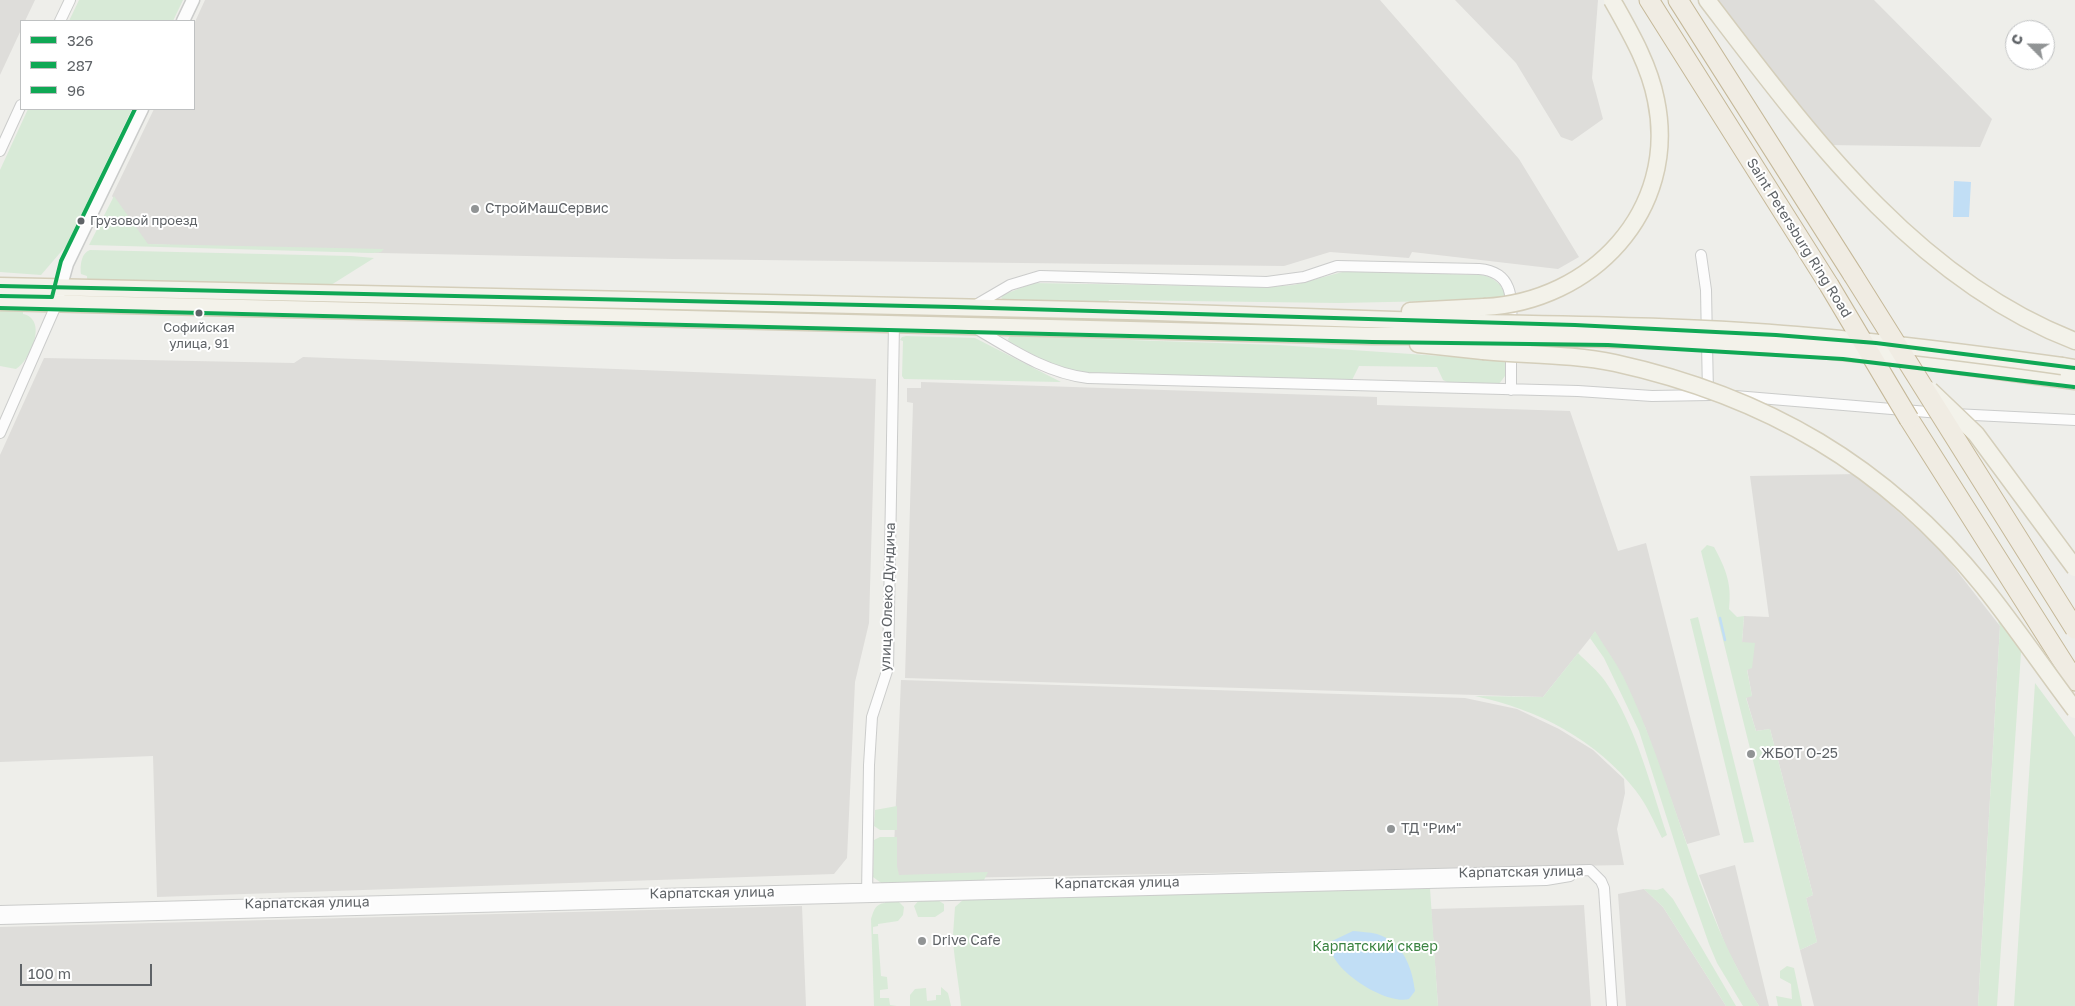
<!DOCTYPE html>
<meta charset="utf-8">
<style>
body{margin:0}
#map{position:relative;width:2075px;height:1006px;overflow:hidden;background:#eeeeea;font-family:"Golos Text",sans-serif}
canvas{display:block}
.legend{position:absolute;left:20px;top:20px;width:175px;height:90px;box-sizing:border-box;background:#fff;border:1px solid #bfc1c2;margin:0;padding:6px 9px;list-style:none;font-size:15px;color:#5f6367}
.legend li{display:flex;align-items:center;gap:10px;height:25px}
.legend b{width:25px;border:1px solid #bfc1c2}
.north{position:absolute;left:2005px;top:20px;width:50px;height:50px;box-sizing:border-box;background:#fff;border:1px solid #bfc1c2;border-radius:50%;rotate:293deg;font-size:14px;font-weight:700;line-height:20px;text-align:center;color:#5f6367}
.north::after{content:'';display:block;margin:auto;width:18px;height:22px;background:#919495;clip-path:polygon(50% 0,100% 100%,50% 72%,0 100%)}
.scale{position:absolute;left:20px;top:964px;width:132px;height:22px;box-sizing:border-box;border:2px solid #5f6367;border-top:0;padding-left:6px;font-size:15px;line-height:18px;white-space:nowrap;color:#5f6367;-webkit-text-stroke:4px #fff;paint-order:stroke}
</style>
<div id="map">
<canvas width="2075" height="1006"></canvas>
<ul class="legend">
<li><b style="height:6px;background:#10a855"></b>326</li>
<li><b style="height:6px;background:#10a855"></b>287</li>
<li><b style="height:6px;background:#10a855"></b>96</li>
</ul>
<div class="north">С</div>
<div class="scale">100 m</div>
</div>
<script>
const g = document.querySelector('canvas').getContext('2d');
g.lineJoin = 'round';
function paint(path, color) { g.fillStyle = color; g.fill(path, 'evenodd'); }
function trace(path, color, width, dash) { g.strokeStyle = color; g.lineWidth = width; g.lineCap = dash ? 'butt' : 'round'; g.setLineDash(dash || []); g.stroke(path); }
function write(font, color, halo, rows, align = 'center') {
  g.font = font + ' "Golos Text",sans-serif'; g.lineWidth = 4; g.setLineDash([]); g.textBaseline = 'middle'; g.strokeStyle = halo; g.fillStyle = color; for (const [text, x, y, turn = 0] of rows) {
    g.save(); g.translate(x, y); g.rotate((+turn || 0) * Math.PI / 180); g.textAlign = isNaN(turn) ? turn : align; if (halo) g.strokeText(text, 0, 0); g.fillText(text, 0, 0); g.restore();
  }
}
paint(new Path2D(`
 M0,0h35l-10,21h-4v9l-21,45z
 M205,0h1175l139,159 60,98 -21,12 -146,-17 -3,6 -79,-6 -46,14 -611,-7 -293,-6 -235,-9 -33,-48 42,-87h40v-85z
 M1455,0h143l-6,78 11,41 -31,22 -11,-4 -45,-74z
 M1712,0h162l118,119 -12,28 -154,-2z
 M303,357l573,22 -7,244 -14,59 -8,176 -13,16 -677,23 -4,-141 -153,6v-307l44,-97 250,5z
 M921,382l456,15v8l193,6 48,140 28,-8 74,292 -33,9 -42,-117 -50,-95 -52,65 -638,-19 8,-275 -6,-1v-14h14z
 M1856,474l83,74 61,78 -22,380h-164l-14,-56 17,-8 -11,-44 7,-3 -43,-166 -14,2 -10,-34 6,-1 -10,-54 2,-26 25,1 -19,-141z
 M901,680l564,18 52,11 42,20 34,21 31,29 1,14 -8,36 7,36 -724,14 -7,-7z
 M1735,865l34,141h-10l-12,-19 -21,-40 -27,-72z
 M1644,889l19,18 63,99h-100l-8,-112z
 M1584,905l7,101h-153l-7,-97z
 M802,906l4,100h-806v-79z`), '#deddda');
paint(new Path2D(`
 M79,0h104l-10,21h-104z
 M28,109h104l-66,137 -25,29 -41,-3v-102z
 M114,196l34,48 236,5 -3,3 -8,1 -284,-8z
 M90,250l261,6 23,2 -43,27 -244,-5v-4l-6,-2c-1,-8 0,-21 9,-24z
 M1346,271l135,4c13,2 21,9 25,22l-1,74v5l-6,8h-48l-8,-4 -6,-13 -78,-1 -7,14 -268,-7 -31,-8 -44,-23 -1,-3 2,-3 268,9 207,14 2,-59 -148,3 -230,-3 -1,2 -104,-2 -3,-2 2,-3 30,-12 235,4 26,-2z
 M0,310l23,1v3c25,5 8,46 -7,55l-16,-3z
 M906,336l69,2 86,44 -157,-3 -2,-3 1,-35 -3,-1 2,-3z
 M1707,545l7,2c12,22 18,37 15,62l8,8 7,-1 -2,26 13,1 -3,25 -5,2 5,26 -6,2 10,33 14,-2 43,166 -7,3 11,44 -17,8 -99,-399z
 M1698,617l56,225 -10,1 -54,-224z
 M1998,622l18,1 6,15 -25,368h-19l22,-380z
 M1595,631c9,15 20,30 28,45 52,107 72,229 136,330h-16l-26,-43 -8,-19 -22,-63 -48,-150 -35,-73 -14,-20z
 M1578,653c9,9 20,18 27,28 31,45 45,103 62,154l-5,3c-8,-16 -15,-33 -26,-47 -39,-51 -99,-82 -161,-95l68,1z
 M2035,683l40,54v269h-61z
 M897,806v24h-17l-6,-4 1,-16z
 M880,837h17v29l2,9 89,-3 -5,10 -99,3 -11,-8 1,-37z
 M1430,888l8,118h-477c-2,-21 -6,-42 -8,-64h3v-7h-3l2,-28 9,-8z
 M1663,888l10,11 63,107h-10l-63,-99 -19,-18 13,1z
 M920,899h16l8,5v7l-9,6h-17l-4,-11z
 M886,900l12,1 6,6 -1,8 -5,6 -20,3v2l-5,1v7h5l3,42 6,1 1,12 -8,1v8h9l1,7 7,1h-23l-3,-87c3,-9 4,-15 14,-16z
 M1787,966l7,2 8,38h-24l-2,-10 16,3 -1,-15 -11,-6v-7z
 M941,987l7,6 3,13h-41v-11l5,-6 11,-1 1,13 9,-1v-5h5z`), '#d8ead7');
paint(new Path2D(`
 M1954,181l17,1 -2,35h-16z
 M1353,931c8,1 16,1 24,3 26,8 35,33 38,57l-6,8c-24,7 -88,-35 -77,-58z`), '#c1def5');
trace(new Path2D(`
 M1720,618l5,22`), '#c1def5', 2.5);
const minor = new Path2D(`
 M60,21l10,-21
 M0,151l21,-46
 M1701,255l5,35 2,104
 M974,306l36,-21 30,-9 227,6 37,-5 33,-11 142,3c36,3 33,32 32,60
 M975,328c36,21 71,45 113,50l490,13 74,5 58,-1
 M1511,390v-42
 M1735,396l205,17
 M1954,414l121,6
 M0,433l57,-130
 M867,895l2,-130 3,-48 16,-49 6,-344
 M0,911l1590,-41 11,11 3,7 8,118
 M0,919l1546,-39 24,-4`);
const tertiary = new Path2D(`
 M183,21l10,-21
 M58,296l9,-32 75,-155`);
const primary = new Path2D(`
 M1707,0c101,132 207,279 368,341
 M0,286l1127,25 357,12
 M0,302l1372,34h111
 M1410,311l74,-4
 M1418,344l65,7
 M1900,358l175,23
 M2062,366l13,2`);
const motorway = new Path2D(`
 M1649,0l180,285
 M1678,0l175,275
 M1909,419l166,262`);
trace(minor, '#cbcccb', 12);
trace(tertiary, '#cbcccb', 15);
trace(primary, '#d4ceba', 19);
trace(motorway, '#c5b898', 21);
trace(minor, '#fcfcfc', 10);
trace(tertiary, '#fcfcfc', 12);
trace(primary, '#f3f2ea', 16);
trace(motorway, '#f0ece3', 19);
const primaryBridge = new Path2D(`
 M1484,307c107,-5 195,-96 172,-207 -7,-36 -26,-68 -44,-100
 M1484,323c100,2 200,3 299,11 94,7 186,19 279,32
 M1483,336l217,5 76,4 124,13
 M1483,351c43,4 89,3 132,12 150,33 270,102 368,223 32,40 61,83 92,124
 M1930,390l46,44 99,134`);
const motorwayBridge = new Path2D(`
 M1853,275l222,354
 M1829,285l80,134`);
trace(primaryBridge, '#d4ceba', 19, []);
trace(motorwayBridge, '#c5b898', 21, []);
trace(primaryBridge, '#f3f2ea', 16);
trace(motorwayBridge, '#f0ece3', 19);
trace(new Path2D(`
 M0,286l955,21 620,18 201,10 100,8 199,25`), '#10a855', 4);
trace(new Path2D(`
 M0,308l1372,34 236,3 235,14 231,28`), '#10a855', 4);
trace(new Path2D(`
 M0,296l52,1 9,-36 74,-152`), '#10a855', 4);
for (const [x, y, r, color] of [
 [475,209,5,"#919495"],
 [81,221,4.5,"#5f6367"],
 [199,313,4.5,"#5f6367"],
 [1751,754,5,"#919495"],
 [1391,829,5,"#919495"],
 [922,941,5,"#919495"]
]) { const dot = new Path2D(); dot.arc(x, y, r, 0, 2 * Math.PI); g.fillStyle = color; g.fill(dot); trace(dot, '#fff', 2); }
write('13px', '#5f6367', '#fff', [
 ["Грузовой проезд",90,221],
 ["Софийская",199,328,"center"],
 ["улица, 91",199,344,"center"]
], 'left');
write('14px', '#5f6367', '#fff', [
 ["СтройМашСервис",485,209],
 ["ЖБОТ О-25",1761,754],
 ["ТД \"Рим\"",1401,829],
 ["Drive Cafe",932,941]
], 'left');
write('14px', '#5f6367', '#fff', [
 ["Saint Petersburg Ring Road",1799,238,58],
 ["улица Олеко Дундича",888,597,-88],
 ["Карпатская улица",1521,872,-1],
 ["Карпатская улица",1117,883,-1],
 ["Карпатская улица",712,893,-1],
 ["Карпатская улица",307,903,-1]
]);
write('14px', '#3a8340', '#fff', [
 ["Карпатский сквер",1375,947]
]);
</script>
